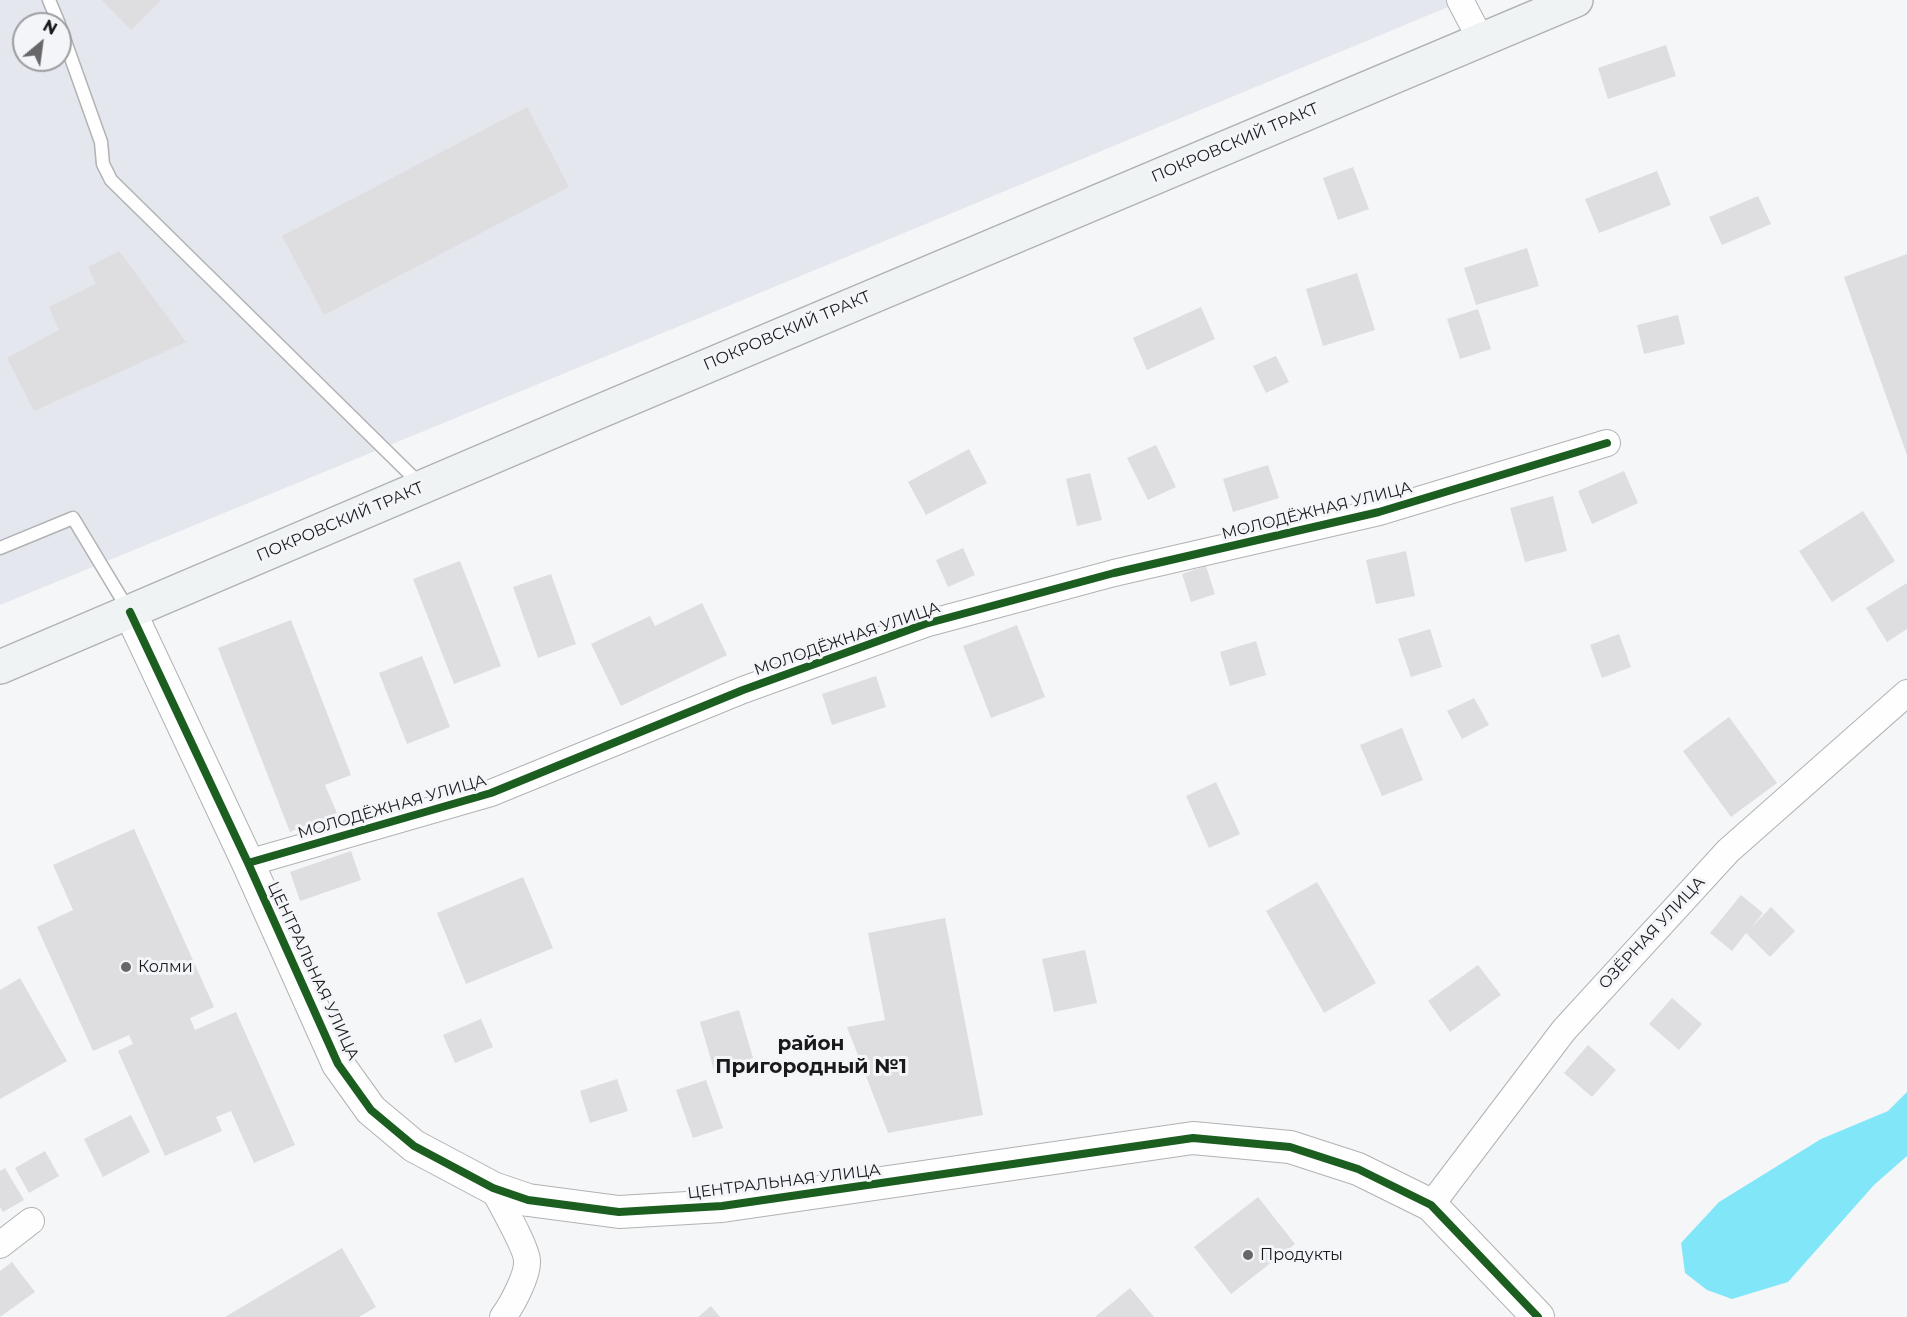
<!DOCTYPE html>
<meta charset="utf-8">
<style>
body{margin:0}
#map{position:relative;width:1907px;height:1317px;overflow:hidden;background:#f5f6f8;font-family:Montserrat,sans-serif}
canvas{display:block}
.north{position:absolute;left:12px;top:12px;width:60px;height:60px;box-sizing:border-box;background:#f4f5f9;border:2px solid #9d9da1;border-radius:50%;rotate:29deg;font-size:16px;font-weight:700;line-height:24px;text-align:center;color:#1a1a1c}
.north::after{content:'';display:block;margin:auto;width:21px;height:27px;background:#676769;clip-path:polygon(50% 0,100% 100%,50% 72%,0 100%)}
</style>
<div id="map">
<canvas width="1907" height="1317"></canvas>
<div class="north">N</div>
</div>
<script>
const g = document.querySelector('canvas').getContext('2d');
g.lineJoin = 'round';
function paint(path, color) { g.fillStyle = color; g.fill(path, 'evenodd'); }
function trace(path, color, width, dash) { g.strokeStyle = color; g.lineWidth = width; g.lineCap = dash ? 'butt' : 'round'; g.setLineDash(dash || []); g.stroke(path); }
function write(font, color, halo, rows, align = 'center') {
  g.font = font + ' Montserrat,sans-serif'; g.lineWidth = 6; g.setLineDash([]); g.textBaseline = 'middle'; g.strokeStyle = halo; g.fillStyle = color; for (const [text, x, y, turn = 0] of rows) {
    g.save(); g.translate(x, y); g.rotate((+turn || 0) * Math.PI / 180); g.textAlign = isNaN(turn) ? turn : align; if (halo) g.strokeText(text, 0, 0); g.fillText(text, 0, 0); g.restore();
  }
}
paint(new Path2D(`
 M0,0h1465l-756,314 -709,291zM24,24h36v36h-36z`), '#e5e7ee');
paint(new Path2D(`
 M1907,1092v64l-33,29 -86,97 -56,17 -25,-9 -22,-17 -4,-30 38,-41 102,-63 67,-28z`), '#82e6f9');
paint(new Path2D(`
 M102,0h59l-30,30z
 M1666,45l10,31 -68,23 -10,-31z
 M527,107l42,80 -245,128 -42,-79z
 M1353,167l16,42 -31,11 -15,-42z
 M1657,171l14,34 -72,28 -14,-34z
 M1758,196l13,28 -49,21 -13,-28z
 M1527,248l12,38 -63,19 -12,-37z
 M119,251l67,91 -152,69 -27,-53 52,-28 -10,-23 47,-23 -8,-17z
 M1907,254v201l-63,-178z
 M1357,273l18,57 -52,16 -17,-57z
 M1201,307l14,32 -68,31 -14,-32z
 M1478,309l13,40 -31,10 -13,-40z
 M1678,315l7,29 -41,10 -7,-29z
 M1276,356l13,26 -23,11 -13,-27z
 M1156,445l20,42 -28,13 -21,-42z
 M969,449l18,34 -61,32 -18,-33z
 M1268,465l11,33 -46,14 -10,-33z
 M1624,471l14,32 -46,21 -14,-33z
 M1090,473l12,47 -25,6 -11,-47z
 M1553,496l14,55 -42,11 -15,-54z
 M1863,511l32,50 -63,41 -33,-51z
 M963,548l12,27 -27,12 -12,-27z
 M1406,551l9,45 -39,8 -10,-44z
 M460,561l41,105 -47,18 -41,-105z
 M1206,566l9,28 -24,8 -9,-28z
 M551,574l25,70 -38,14 -25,-71z
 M1907,583v46l-20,13 -21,-34z
 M702,603l25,52 -106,51 -30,-62 59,-28 5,10z
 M291,620l60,155 -26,10 12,28 -47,19 -72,-184z
 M1017,625l28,72 -54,21 -28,-72z
 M1430,629l12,38 -31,10 -13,-38z
 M1619,634l12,33 -29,11 -12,-33z
 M1256,641l10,34 -36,11 -10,-34z
 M422,656l28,71 -43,17 -28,-71z
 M876,676l10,31 -54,18 -10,-31z
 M1474,698l15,27 -27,14 -15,-28z
 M1729,717l48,66 -46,34 -48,-66z
 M1402,728l21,52 -41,16 -22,-51z
 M1216,782l24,52 -31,14 -23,-52z
 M134,829l80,178 -24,11 5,12 41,-18 59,133 -41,18 -23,-52 -15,6 6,14 -57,25 -47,-105 15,-7 -4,-9 -36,16 -56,-124 36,-17 -20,-45z
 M351,851l10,29 -61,21 -10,-29z
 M523,877l30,71 -87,36 -29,-71z
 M1317,882l59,101 -52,30 -58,-102z
 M1741,895l22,18 -13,16 21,-22 24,24 -25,26 -24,-24 -14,18 -22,-18z
 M945,918l38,197 -95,18 -41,-106 38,-7 -17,-87z
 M1085,950l12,53 -43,9 -12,-53z
 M1478,965l23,30 -51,37 -22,-31z
 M20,978l47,83 -67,38v-109z
 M1672,998l30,26 -23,26 -30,-26z
 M739,1010l14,48 -39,12 -14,-48z
 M481,1019l12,28 -38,16 -12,-28z
 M1588,1045l28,25 -24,27 -28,-24z
 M617,1079l11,32 -38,12 -10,-32z
 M706,1080l17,48 -30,10 -17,-48z
 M131,1115l19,37 -47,25 -19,-38z
 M45,1151l14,25 -30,17 -14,-25z
 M5,1168l19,32 -21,12 -3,-5v-36z
 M1258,1197l37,47 -64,50 -37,-47z
 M342,1248l34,59 -17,10h-134z
 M12,1262l23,30 -35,25v-46z
 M1130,1288l24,29h-59z
 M711,1306l9,11h-22z`), '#dedddf');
const service = new Path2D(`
 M49,0l10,24
 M60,27l41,115 2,22 8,16 311,306
 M0,548l73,-30 56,93`);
const minor = new Path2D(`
 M1460,0l21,40
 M248,863l243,-70 252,-103 182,-66 189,-51 265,-61 228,-69
 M493,1188c7,14 34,60 34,73 1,14 -15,44 -24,56
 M1431,1205l133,-175 164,-179 179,-158
 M0,1245l31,-24`);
const tertiary = new Path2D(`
 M130,612l118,251 90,201 33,46 43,36 79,42 35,12 91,12 103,-6 471,-68 97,9 68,22 73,36 107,112`);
const secondary = new Path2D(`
 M0,667l591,-252 985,-415`);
trace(service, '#b1b2b3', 15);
trace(minor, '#b1b2b3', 28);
trace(tertiary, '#b1b2b3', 34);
trace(secondary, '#b1b2b3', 36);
trace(service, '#fefefe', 12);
trace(minor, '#fefefe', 26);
trace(tertiary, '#fefefe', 32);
trace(secondary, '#eff3f3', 33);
trace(new Path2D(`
 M130,612l118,251 90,201 33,46 43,36 79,42 35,12 91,12 103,-6 471,-68 97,9 68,22 73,36 107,112
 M248,863l243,-70 252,-103 182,-66 189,-51 265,-61 228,-69`), '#1b5e20', 8);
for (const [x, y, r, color] of [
 [126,967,6,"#676769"],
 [1248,1255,6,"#676769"]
]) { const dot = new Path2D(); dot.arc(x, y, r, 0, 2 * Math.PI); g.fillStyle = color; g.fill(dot); trace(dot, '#f4f5f9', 2); }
write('16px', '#1a1a1c', '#f4f5f9', [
 ["ПОКРОВСКИЙ ТРАКТ",1235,143,-23],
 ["ПОКРОВСКИЙ ТРАКТ",787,331,-23],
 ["МОЛОДЁЖНАЯ УЛИЦА",1317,511,-14],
 ["ПОКРОВСКИЙ ТРАКТ",340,522,-23],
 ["МОЛОДЁЖНАЯ УЛИЦА",847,639,-19],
 ["МОЛОДЁЖНАЯ УЛИЦА",392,807,-16],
 ["ОЗЁРНАЯ УЛИЦА",1652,933,-47],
 ["ЦЕНТРАЛЬНАЯ УЛИЦА",313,971,65],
 ["ЦЕНТРАЛЬНАЯ УЛИЦА",784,1182,-7]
]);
write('16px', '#1a1a1c', '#f4f5f9', [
 ["Колми",138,967],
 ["Продукты",1260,1255]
], 'left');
write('bold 20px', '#1a1a1c', '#f4f5f9', [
 ["район",811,1044],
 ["Пригородный №1",811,1067]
]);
</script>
